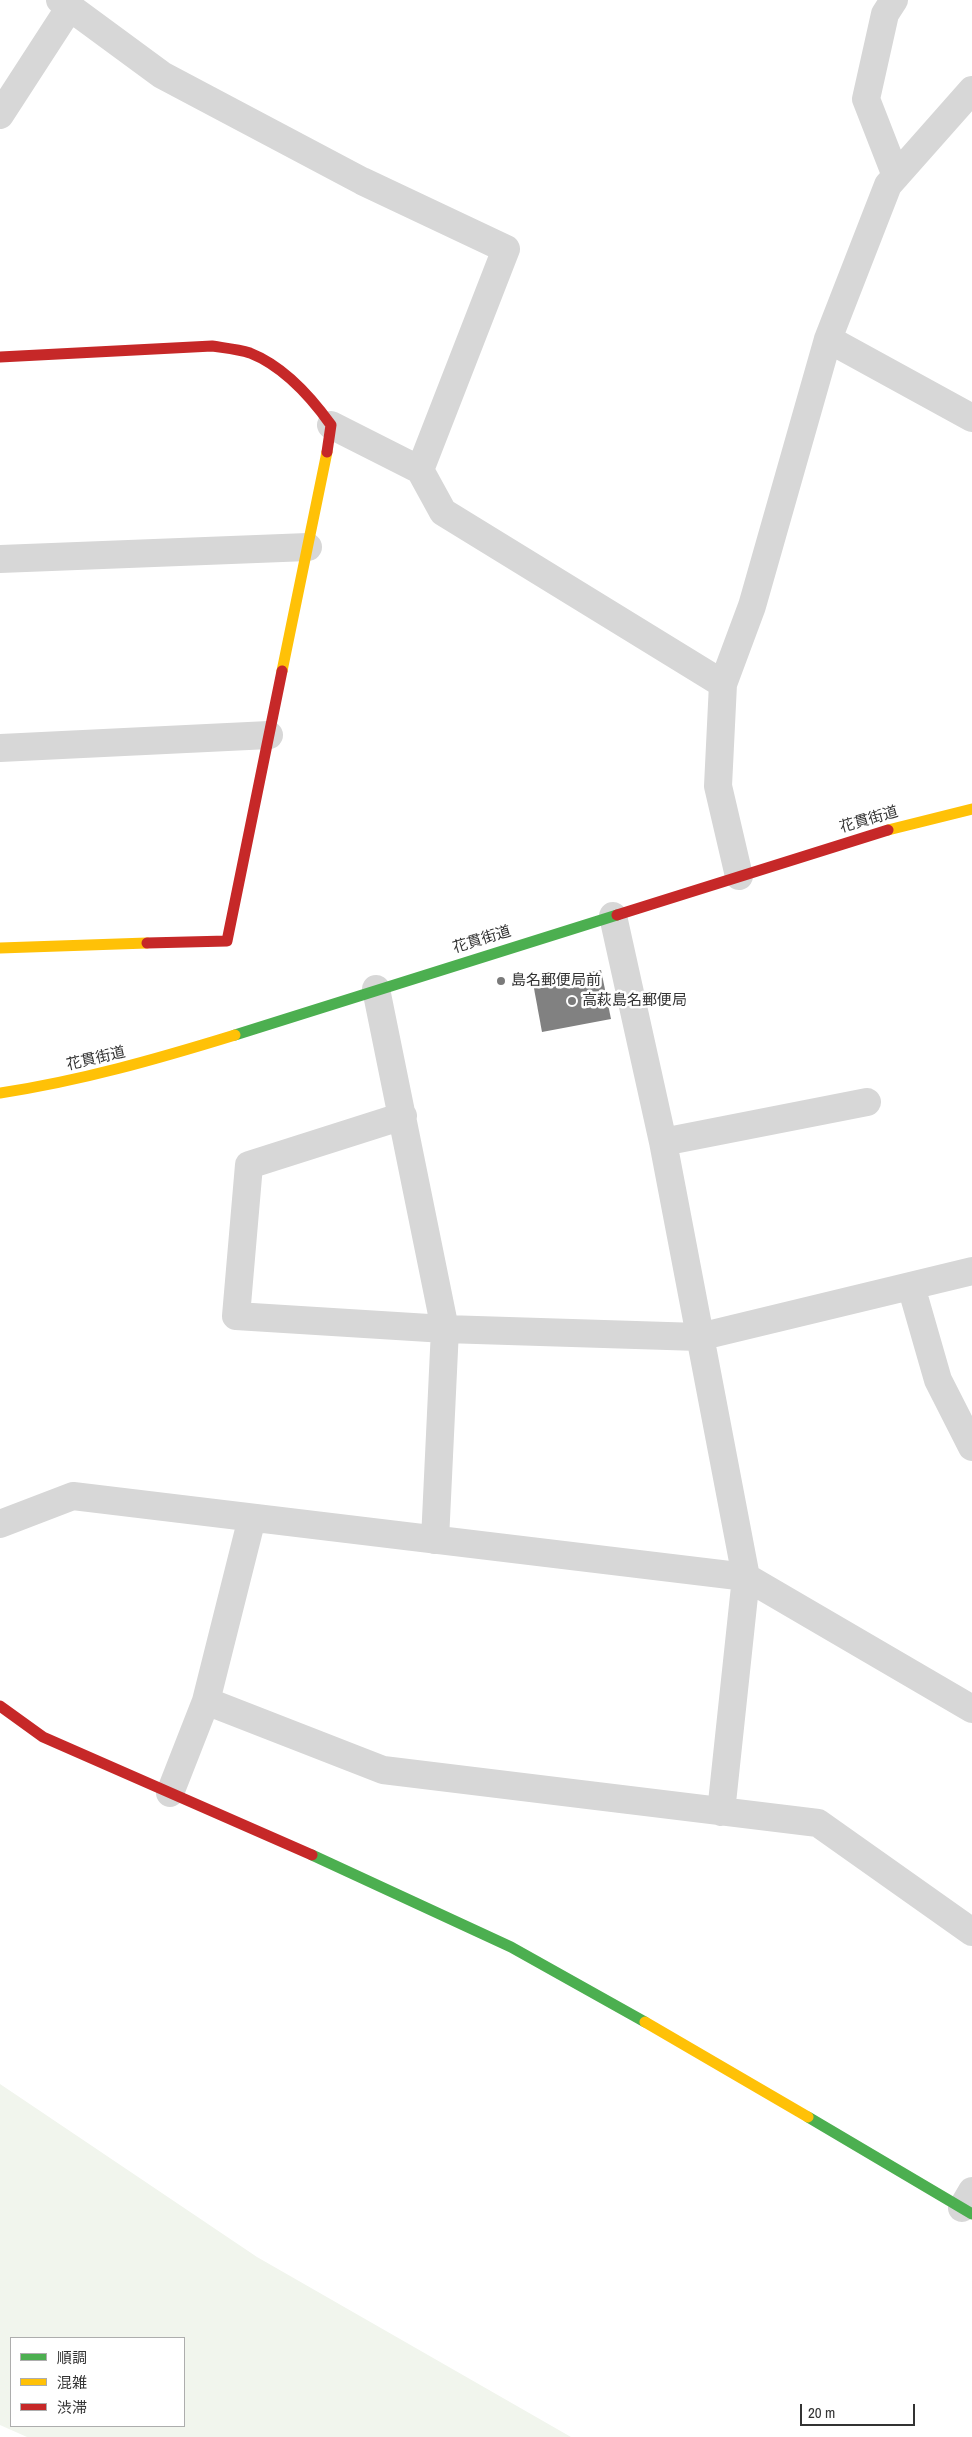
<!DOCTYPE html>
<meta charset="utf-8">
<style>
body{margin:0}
#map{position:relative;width:972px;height:2437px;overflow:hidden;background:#fff;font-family:"Archivo Narrow","Noto Sans JP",sans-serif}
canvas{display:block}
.legend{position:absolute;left:10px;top:2337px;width:175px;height:90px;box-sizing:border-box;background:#fff;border:1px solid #adadad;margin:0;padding:6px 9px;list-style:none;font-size:15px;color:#333}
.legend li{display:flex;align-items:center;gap:10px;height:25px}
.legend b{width:25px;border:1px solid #adadad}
.scale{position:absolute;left:800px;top:2404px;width:115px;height:22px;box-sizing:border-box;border:2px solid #333;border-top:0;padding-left:6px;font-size:15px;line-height:18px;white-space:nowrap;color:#333;-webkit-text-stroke:4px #fff;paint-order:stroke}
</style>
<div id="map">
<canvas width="972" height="2437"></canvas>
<ul class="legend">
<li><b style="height:6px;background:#4caf50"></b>順調</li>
<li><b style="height:6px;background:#ffc107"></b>混雑</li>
<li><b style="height:6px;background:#c62828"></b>渋滞</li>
</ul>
<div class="scale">20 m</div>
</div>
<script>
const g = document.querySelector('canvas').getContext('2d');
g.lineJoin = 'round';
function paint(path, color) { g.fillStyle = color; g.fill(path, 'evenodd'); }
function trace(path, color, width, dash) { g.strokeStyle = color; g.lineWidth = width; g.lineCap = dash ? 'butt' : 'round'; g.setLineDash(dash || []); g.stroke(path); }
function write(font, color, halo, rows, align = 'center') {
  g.font = font + ' "Archivo Narrow","Noto Sans JP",sans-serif'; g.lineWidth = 5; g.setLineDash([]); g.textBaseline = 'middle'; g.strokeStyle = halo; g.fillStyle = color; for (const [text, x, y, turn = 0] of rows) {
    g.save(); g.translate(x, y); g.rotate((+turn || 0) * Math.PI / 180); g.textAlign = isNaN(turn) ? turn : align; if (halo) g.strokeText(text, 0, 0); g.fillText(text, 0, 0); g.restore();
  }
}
paint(new Path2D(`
 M0,2084l257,173 314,180h-544l-27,-12zM11,2338h173v88h-173z`), '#f1f5ed');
paint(new Path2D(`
 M601,970l10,49 -69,13 -9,-49z`), '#818181');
trace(new Path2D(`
 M60,0l102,75 200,106 144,68 -86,221
 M894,0l-9,14 -19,85 30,77
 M0,115l70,-108
 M828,339l144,79
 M331,425l89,45 23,42 280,172
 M0,559l308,-12
 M0,748l269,-13
 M739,876l-21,-90 5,-102 29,-78 76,-267 60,-154 84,-95
 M613,916l50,226 83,435 -25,235
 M376,989l69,340 -10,211
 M403,1116l-154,49 -13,151 209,13 254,8 273,-66
 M663,1142l204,-40
 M911,1286l27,94 34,67
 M0,1524l73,-28 673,81 226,132
 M206,1701l46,-183
 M170,1793l36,-92 177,69 435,53 154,109
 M962,2208l10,-17`), '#d7d7d7', 28);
trace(new Path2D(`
 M235,1035l382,-120
 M312,1855l199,92 134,75
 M808,2117l164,97`), '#4caf50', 11);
trace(new Path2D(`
 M282,671l45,-219
 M888,830l84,-21
 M0,948l147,-5
 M0,1093c80,-12 157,-34 235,-58
 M645,2022l163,95`), '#ffc107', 11);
trace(new Path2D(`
 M0,357l212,-11c13,2 26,3 38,7 33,13 61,44 81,72l-4,27
 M617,915l271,-85
 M147,943l80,-2 55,-270
 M0,1706l43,31 269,118`), '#c62828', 11);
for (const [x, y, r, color] of [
 [501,981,5,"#7a7a7a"],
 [572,1001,5,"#7a7a7a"]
]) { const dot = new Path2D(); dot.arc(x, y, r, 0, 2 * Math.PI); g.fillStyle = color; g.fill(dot); trace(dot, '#fff', 2); }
write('15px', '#333', '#fff', [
 ["花貫街道",869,820,-16],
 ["花貫街道",482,940,-17],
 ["花貫街道",96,1059,-13]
]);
write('15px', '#333', '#fff', [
 ["島名郵便局前",511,981],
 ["高萩島名郵便局",582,1001]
], 'left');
</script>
